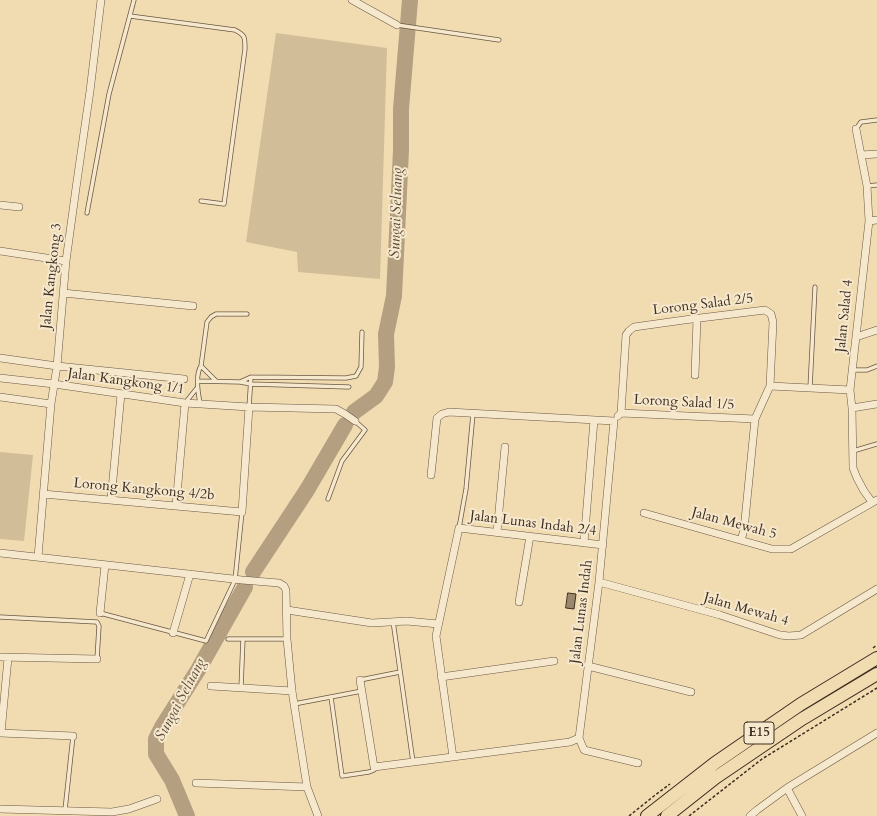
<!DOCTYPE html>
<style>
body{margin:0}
canvas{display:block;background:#f1dbb1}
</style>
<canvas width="877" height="816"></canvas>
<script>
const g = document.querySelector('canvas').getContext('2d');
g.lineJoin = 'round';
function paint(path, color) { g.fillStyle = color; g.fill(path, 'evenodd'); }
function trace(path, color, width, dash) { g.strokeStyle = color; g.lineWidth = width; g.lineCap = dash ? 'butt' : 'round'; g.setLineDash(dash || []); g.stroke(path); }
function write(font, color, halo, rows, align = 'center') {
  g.font = font + ' Cardo,serif'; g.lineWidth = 4; g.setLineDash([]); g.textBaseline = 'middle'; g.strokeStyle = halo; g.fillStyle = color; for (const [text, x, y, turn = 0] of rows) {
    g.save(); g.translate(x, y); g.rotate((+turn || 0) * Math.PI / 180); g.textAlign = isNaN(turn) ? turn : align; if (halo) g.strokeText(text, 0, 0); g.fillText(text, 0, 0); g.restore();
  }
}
paint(new Path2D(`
 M276,33l111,15 -7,231 -82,-7 -1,-20 -51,-10z
 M0,452l33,3 -9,86 -24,-2z`), '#d2bd99');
trace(new Path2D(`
 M354,412l22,-16 9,-14 2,-15 -1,-33 8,-38 7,-146v-41l9,-109
 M253,572l54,-82 38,-65
 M187,816l-15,-36 -16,-26v-15l6,-12 36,-57 47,-83`), '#b4a080', 16);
const building = new Path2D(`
 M568,593l8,1 -2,15 -8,-1z`);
paint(building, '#9b876c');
trace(building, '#3d2c21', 1);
const service = new Path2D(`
 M130,16l105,14c10,5 10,7 10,19l-21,155 -23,-3
 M397,25l102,15
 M856,129l5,-7 16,-2
 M867,186l10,-1
 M87,213l22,-119 25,-94
 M201,366l15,15
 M853,370h14l10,-4
 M198,381l42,1 11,2 98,3
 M240,382l11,-5 95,1 10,-2 5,-9 1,-35
 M810,388l5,-101
 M185,403l12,-15
 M200,403c-2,-10 -5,-28 1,-37l6,-44 4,-5 5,-3h31
 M249,407l2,-30
 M853,451l24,-7
 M328,499l14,-38 23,-31 -10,-9
 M459,528l7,-39 7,-75
 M100,613l106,28 29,-61 7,-68
 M0,617l97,5 2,4 -2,33
 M393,621l20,141
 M228,639h59
 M360,680l40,-8
 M241,688l2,-49
 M331,697l11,79 27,-4 5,-2v-3
 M294,704l68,-13
 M65,810l8,-74`);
const minor = new Path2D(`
 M352,0l45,25
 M856,129l11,57 2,35 -19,169 2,18 1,60 4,10 7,13 8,11
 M861,155l16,-1
 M0,205l19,2
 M869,221l8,-1
 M0,251l66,10
 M63,293l130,13
 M856,337l21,-7
 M0,358l57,8 127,13
 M695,375l2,-56
 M0,378l54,6 131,19 64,4 87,2 9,5 10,7
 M770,386l80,4
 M0,397l51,7
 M852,408l25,-4
 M621,413l5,-78 3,-4 5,-4 50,-7 81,-10 6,4 2,8 -3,64 -15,33 -11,111 -3,10
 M618,416l3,-3 134,6
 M614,421l-15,161 -20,156 5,12 54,13
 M431,475l6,-57 5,-4 7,-2 165,9
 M43,494l199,18 7,-105
 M111,500l10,-106
 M176,506l9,-103
 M644,513l128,36h19l86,-49
 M497,532l8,-85
 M584,543l10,-123
 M0,553l242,27 37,3 5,3 2,4 1,49 5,52 15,96 11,29
 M38,557l13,-153 6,-38 9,-105 10,-73 14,-97 11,-91
 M599,582l121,33 60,20 9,1 12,-1 76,-46
 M519,602l11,-66
 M287,610l85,13 35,-2 31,3
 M100,613l5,-48
 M173,633l17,-59
 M0,657l97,2
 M588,666l103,26
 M441,677l113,-16
 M360,680l14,87 196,-25 9,-4
 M211,686l81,5
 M0,733l73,3
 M1,733l7,-75
 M453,757l-17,-121 23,-108 144,17
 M196,783l111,4
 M787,788l15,28
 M0,809l112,3 17,-3 28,-10
 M750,816l7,-6 30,-22 90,-55`);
const trunk = new Path2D(`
 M647,816l68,-53 86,-59 76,-46
 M667,816l48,-38 87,-59 75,-45`);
trace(service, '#6a5845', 5);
trace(minor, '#6a5845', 8);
trace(trunk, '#3d2c21', 14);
trace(new Path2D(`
 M873,648l4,-3
 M629,816l25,-20 16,-12
 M689,816l73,-57 115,-71`), '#3d2c21', 1.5, [3, 2]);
trace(service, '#f6e8cc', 3.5);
trace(minor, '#f6e8cc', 7);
trace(trunk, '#f1dbb1', 12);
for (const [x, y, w] of [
 [759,733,30]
]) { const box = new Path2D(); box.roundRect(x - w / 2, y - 11, w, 22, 3); g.fillStyle = '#f6e8cc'; g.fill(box); trace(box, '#3d2c21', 1); }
write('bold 13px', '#3d2c21', null, [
 ["E15",759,733]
]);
write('14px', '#3d2c21', '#f6e8cc', [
 ["Jalan Kangkong 3",52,276,-84],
 ["Lorong Salad 2/5",703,305,-7],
 ["Jalan Salad 4",845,316,-84],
 ["Jalan Kangkong 1/1",126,382,8],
 ["Lorong Salad 1/5",684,403,3],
 ["Lorong Kangkong 4/2b",144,490,5],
 ["Jalan Lunas Indah 2/4",533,524,7],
 ["Jalan Mewah 5",734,524,15],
 ["Jalan Mewah 4",746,610,16],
 ["Jalan Lunas Indah",582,612,-83]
]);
write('italic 15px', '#5b4939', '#f6e8cc', [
 ["Sungai Seluang",397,213,-88],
 ["Sungai Seluang",181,700,-62]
]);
</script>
